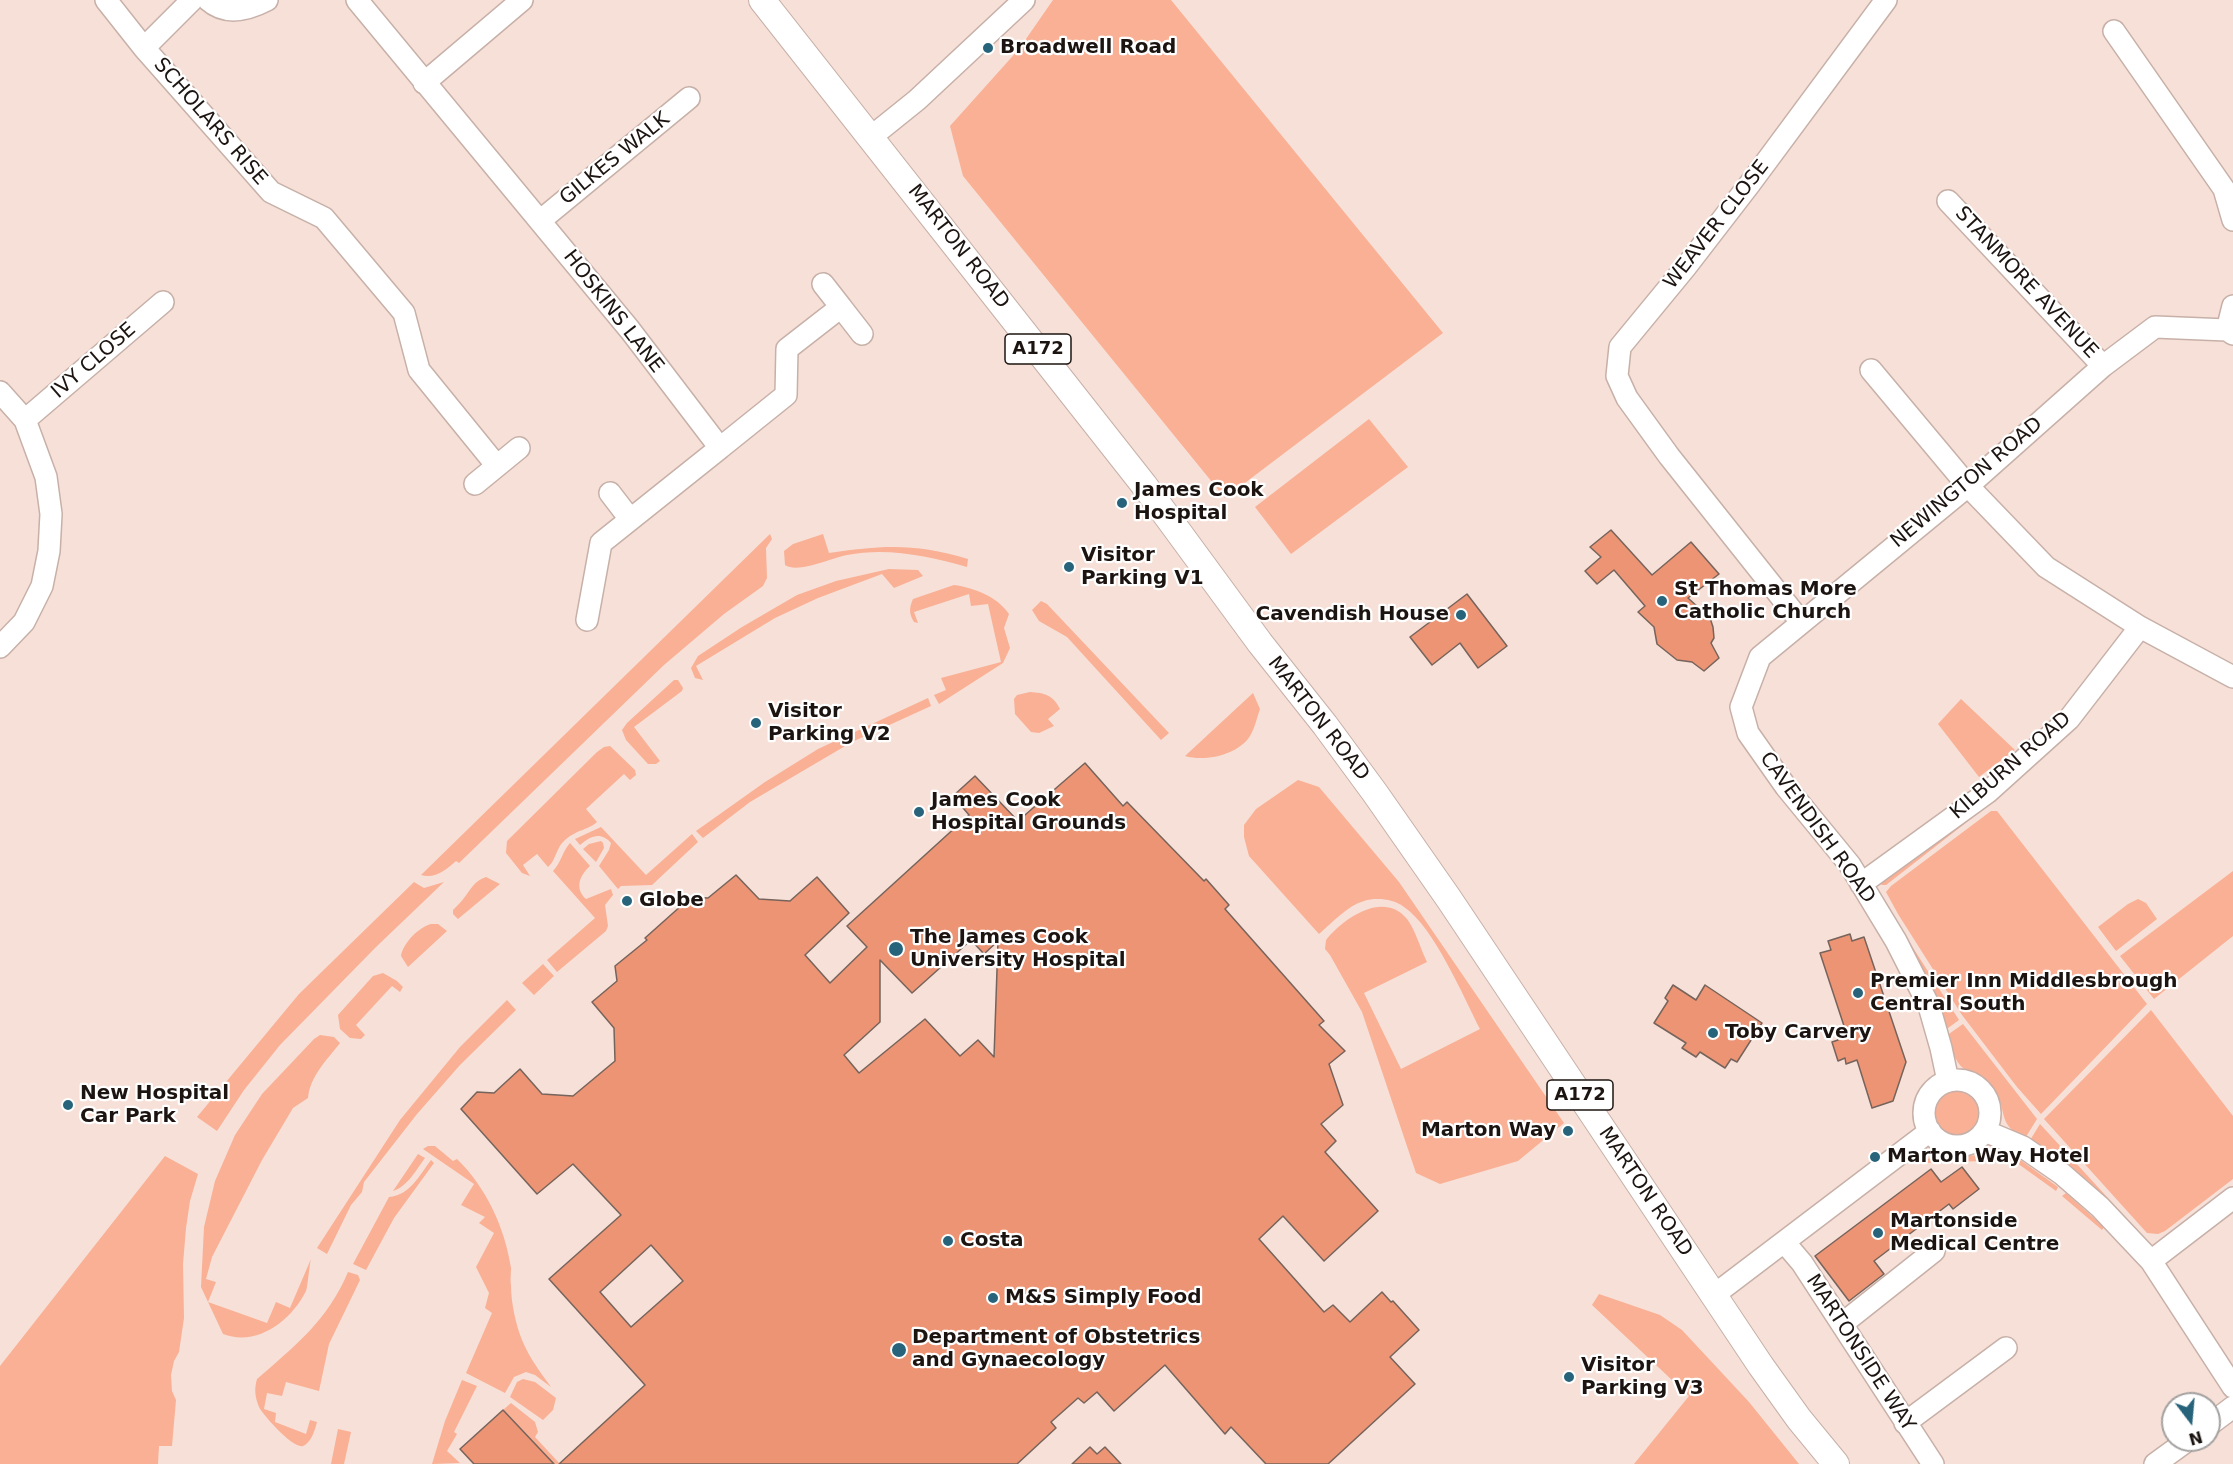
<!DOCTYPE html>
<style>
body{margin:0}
#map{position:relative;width:2233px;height:1464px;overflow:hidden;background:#f7e0d7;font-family:"DejaVu Sans",sans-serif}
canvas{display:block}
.north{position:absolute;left:2161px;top:1392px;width:60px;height:60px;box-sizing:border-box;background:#fff;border:2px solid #a4a1a0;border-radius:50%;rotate:164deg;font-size:16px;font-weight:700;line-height:24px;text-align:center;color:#1c1411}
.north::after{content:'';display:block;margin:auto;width:21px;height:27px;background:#27637a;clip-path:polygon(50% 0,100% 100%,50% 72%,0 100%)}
</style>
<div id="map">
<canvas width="2233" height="1464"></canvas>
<div class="north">N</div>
</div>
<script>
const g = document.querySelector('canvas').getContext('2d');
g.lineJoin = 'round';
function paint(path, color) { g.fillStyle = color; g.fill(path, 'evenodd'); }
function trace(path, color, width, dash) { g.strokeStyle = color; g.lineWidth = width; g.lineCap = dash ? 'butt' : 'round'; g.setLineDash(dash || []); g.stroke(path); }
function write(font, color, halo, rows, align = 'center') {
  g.font = font + ' "DejaVu Sans",sans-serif'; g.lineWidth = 4.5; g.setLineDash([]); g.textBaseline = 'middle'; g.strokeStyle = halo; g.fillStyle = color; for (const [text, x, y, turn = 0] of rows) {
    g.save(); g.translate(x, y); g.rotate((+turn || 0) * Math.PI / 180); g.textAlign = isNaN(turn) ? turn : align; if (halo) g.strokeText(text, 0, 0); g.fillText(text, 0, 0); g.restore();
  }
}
paint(new Path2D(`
 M1053,0h118l272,333 -218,165 -262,-322 -13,-50 69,-77z
 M1369,419l39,48 -117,87 -36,-47z
 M770,534l2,5 -6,9 1,30 -4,8 -39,28 -60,51 -205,198 -3,-2c-10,9 -21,18 -35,14z
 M823,534l6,19c53,-8 87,-10 139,6l-1,8c-38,-11 -80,-20 -120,-12 -16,3 -49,19 -62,10l-1,-14 9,-7z
 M889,569l29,1 5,6 -29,12 -12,-14 -64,24 -43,20 -79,48 7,14 -8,-2 -4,-10 7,-12 44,-29 55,-32 39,-14z
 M954,585c20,3 43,11 55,29l-5,14 6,20 -7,15 -64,41 -5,-9 12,-5 -5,-12 60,-16 -13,-58 -17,2 -2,-12 -55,18 4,11 -4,-1c-5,-8 -5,-14 -1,-23z
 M1041,601l6,3 122,129 -8,7 -94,-103 -28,-16 -7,-11z
 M674,680h4l5,8 -1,3 -48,36 26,34 -4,3h-8l-22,-24 -4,-10 5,-7z
 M1030,692c15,1 23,3 30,17l-12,10 6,7 -15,7 -8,-1 -16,-18 -1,-15 3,-4z
 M1253,693l7,16c-3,8 -5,19 -10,27 -12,19 -45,26 -65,20z
 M928,698l3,8 -79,36 -102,60 -47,36 -7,-7 69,-49 53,-33z
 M1961,699l54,51 -36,27 -41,-53z
 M610,746l25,24 1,5 -6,5 -6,-6 -38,35 11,13c-10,9 -21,7 -34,20 -7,7 -7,18 -15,25l-11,-13 -14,11 7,11 -8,-3 -16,-20 1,-12 90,-89 7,-5z
 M1298,780l21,7 80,95 165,241 -46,38 -78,23 -24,-11 -54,-161 -32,-57 -5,-6 1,-9c17,-21 57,-50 81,-21 8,10 14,31 20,43l-63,31 37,76 79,-40c-17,-33 -46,-102 -76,-122 -10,-8 -28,-10 -40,-6 -17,5 -31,21 -45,33l-70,-78 -5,-19v-12l12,-16z
 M1987,801l3,3 -104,81h-5l3,-6z
 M1991,811h6l150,193 -106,110 -24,-27 -55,-72 -64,-101 -12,-22 5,-6z
 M601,827l45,48 46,-41 6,8 -46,43 -31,1 -3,3 -19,-23 10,-16 2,-7c-10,-12 -21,-7 -31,2l-5,-6z
 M601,841l2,2 1,5 -8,14 -13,-13 6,-5z
 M570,843l20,23c-10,9 -16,22 -4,33l25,-10 2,6 -8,10 3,21 -2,5 -49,41 -10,-12 48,-42 -42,-47c8,-8 9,-19 17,-28z
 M2233,871v65l-79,63 -34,-43z
 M486,877l14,7 -42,35 -5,-5v-4c4,-4 8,-8 11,-12 7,-9 10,-17 22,-21z
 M414,882l10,6 20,-6 -68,65 -96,98 -36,45 -27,41 -20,-14 102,-123z
 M1880,896l79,124 -15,11z
 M2138,899l8,4 11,16 -41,32 -18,-24 30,-23z
 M431,924h7l9,7 -39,36 -7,-11c2,-13 18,-29 30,-32z
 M543,964l11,12 -20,19 -12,-12z
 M383,973l14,8 6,6 -3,5 -8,-6 -36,39 9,10 -4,4 -11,-1 -10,-9 -2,-14 35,-39z
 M507,1000l9,10 -56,55 -43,49 -53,68 -2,10 -11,13 -24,49 -10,-6 83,-128 60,-73z
 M2151,1010l82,106v63l-68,52 -7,3 -11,-1 -103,-114z
 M1963,1024l74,95 -13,21c-29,-20 -15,-28 -30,-50 -8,-12 -20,-13 -30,-21 -10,-8 -13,-23 -18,-33z
 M320,1035l14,2 6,6c-13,17 -30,33 -32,55l-15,10 -31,52 -50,97 -6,22 10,3 -8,20 59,21 9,-21 14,6 21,-49c-2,7 -3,27 -5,32 -15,30 -49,56 -83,43l-22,-47 3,-60 11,-46 20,-46 27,-41 52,-55z
 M1932 1113a25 25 0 1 1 50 0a25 25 0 1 1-50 0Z
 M2040,1124l112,122 -2,1 -121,-105z
 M428,1146h7l18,15 4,-2c29,28 48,69 54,109 0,6 -1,12 0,18 0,17 5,39 11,54 7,17 18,32 29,47l-16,-12 -9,-3 -12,5 -9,16 -39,-20 26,-60 -7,-5 4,-15 -13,-26 18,-34 -15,-10 6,-6 -24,-12 13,-21 -51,-35z
 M418,1154l7,4c-9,12 -17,28 -32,33z
 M1995,1154l18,2 -2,4 -86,3 -3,-4z
 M165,1156l33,18 -8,27 -4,27 -3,36 1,54 -5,34 -5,9 -3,14 1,16 4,9 -4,46h-13l-1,18h-158v-98z
 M2019,1159l39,28 -2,4 -39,-28z
 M431,1160l3,3 -40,55 -28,52 -13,-6 36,-67c21,-2 30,-21 42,-37z
 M2066,1193l38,34 -2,3 -40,-34z
 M348,1272l10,3 2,5 -31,64 -10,47 -33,-9 -4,14 -15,-3 -3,16 12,4 -1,9 31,12 4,-14 7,2c-2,8 -6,21 -14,24 -10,3 -40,-31 -44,-39 -4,-10 -5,-18 -2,-28 38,-33 71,-59 91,-107z
 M1599,1294l61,21 22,15 67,72 50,62h-165l55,-68 -97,-91z
 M523,1379l12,3 21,16 -3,12 -10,10 -33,-23 7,-15z
 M462,1380l15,6 -23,46 3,2 -10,17 13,12 -28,1 13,-43z
 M511,1403l24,19 3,10 -3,5 25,27h-6l-51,-54z
 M338,1429l13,3 -7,32h-13z`), '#f9b095');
const building = new Path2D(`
 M1611,530l41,45 39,-33 28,32 -31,24 22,20 3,9 1,11 -3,5 8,15 -15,13 -12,-9 -15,-2 -20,-16 -3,-17 -16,-15 7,-6 -31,-36 -17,14 -12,-13 16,-14 -11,-10z
 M1467,594l40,52 -29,22 -18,-25 -28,22 -22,-28z
 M1085,763l38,43 4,-4 77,79 2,-2 23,26 -4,4 99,112 -5,4 26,26 -16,13 14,41 -22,19 15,17 -11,11 53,59 -54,50 -41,-45 -24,23 65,73 9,-7 17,17 32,-30 9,10 2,-1 26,29 -29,27 25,27 -87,80h-62l-35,-37 -6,7 -60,-69 -51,46 -17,-19 -13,11 -6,-5 -27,24 5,6 -39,36h-458l86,-79 -96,-106 72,-64 -48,-51 -36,30 -76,-85 16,-17 17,1 26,-24 22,25 31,2 42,-35 -1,-33 -22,-26 25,-21 -2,-15 32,-26 -2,-2 46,-41 17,1 28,-23 23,24 31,2 27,-24 32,36 -44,42 25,28 37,-36 -20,-21 122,-111 -16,-19 22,-20 43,45zM971,940l13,14 14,-13 -4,116 -16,-17 -18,16 -35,-37 -66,54 -15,-18 36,-33v-62l32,33zM651,1245l32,36 -52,46 -31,-35z
 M1850,934l2,7 12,-4 42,125 -13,39 -21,7 -15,-48 -11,4 -1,-6 -7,3 -6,-19 6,-2 -1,-5 9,-3 -26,-79 11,-3 -3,-9z
 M1673,985l23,15 9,-15 57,38 -25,39 -6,-3 -6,9 -25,-16 -4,5 -14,-9 4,-5 -32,-20 14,-22 -3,-3z
 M1962,1167l17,22 -26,20 -4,-5 -75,57 10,13 -35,27 -34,-45 116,-87 10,13z
 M503,1410l51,54h-80l-14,-15z
 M1090,1447l7,7 8,-7 16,17h-49z`);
paint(building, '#ec9473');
trace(building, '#76635b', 1.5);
const minor = new Path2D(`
 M106,0l38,48 127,144 53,26 80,95 15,57 78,96
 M208,0c18,16 40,10 59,0
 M357,0l273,330 90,118 -119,95 -14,77
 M2114,31l110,158 9,31
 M144,48l48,-48
 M424,83l98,-83
 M871,137l46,-37 107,-100
 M1948,201l155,165
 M541,220l148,-122
 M823,284l18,23
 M2227,330l6,-24
 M1871,370l97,116 78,81 94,60 93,50
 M0,392l25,28 21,57 5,37 -2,37 -7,35 -18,36 -24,25
 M25,420l138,-118
 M720,448l66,-53 1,-46 54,-42 21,27
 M475,484l44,-36
 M610,493l20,26
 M1801,622l-132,-166 -42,-58 -10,-22 3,-29 65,-79 64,-83 137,-185
 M1861,884l127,-92 81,-73 71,-92
 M1924 1113a33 33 0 1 1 66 0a33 33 0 1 1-66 0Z
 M1948,1081l-7,-33 -12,-42 -33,-65 -46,-76 -64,-78 -38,-54 -7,-26 19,-50 208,-171 135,-120 52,-39 72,3 6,4
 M1985,1131l38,16 39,27 38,33 51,54 82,126
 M1785,1243l17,20 131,201
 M2151,1261l82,-63
 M1714,1295l216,-164
 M1842,1324l92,-73
 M1905,1423l101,-75
 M2209,1425l24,-18
 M2155,1464l33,-24`);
const major = new Path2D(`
 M762,0l382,485 116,158 65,82 50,68 74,106 312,467 38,53 37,45`);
trace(minor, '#c7b0a8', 24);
trace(major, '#c7b0a8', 28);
trace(minor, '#fff', 21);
trace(major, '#fff', 26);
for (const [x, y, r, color] of [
 [988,48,6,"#27637a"],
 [1122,503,6,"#27637a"],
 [1069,567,6,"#27637a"],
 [1662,601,6,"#27637a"],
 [1461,615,6,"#27637a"],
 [756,723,6,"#27637a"],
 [919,812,6,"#27637a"],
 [627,901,6,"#27637a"],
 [896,949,8,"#27637a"],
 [1858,993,6,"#27637a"],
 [1713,1033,6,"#27637a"],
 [68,1105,6,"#27637a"],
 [1568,1131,6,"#27637a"],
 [1875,1157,6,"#27637a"],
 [1878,1233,6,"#27637a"],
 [948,1241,6,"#27637a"],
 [993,1298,6,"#27637a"],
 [899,1350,8,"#27637a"],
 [1569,1377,6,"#27637a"]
]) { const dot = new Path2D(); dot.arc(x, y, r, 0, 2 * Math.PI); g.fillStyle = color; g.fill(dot); trace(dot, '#fff', 2); }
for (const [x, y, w] of [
 [1038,349,66],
 [1580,1095,66]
]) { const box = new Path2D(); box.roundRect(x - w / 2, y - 15, w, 30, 4.5); g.fillStyle = '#fff'; g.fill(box); trace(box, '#1c1411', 1.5); }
write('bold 18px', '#1c1411', null, [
 ["A172",1038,349],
 ["A172",1580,1095]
]);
write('bold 20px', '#1c1411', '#fff', [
 ["Broadwell Road",1000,48],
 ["James Cook",1134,491],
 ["Hospital",1134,514],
 ["Visitor",1081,556],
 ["Parking V1",1081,579],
 ["St Thomas More",1674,590],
 ["Catholic Church",1674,613],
 ["Cavendish House",1449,615,"right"],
 ["Visitor",768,712],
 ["Parking V2",768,735],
 ["James Cook",931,801],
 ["Hospital Grounds",931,824],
 ["Globe",639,901],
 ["The James Cook",910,938],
 ["University Hospital",910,961],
 ["Premier Inn Middlesbrough",1870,982],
 ["Central South",1870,1005],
 ["Toby Carvery",1725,1033],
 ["New Hospital",80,1094],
 ["Car Park",80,1117],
 ["Marton Way",1556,1131,"right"],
 ["Marton Way Hotel",1887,1157],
 ["Martonside",1890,1222],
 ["Medical Centre",1890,1245],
 ["Costa",960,1241],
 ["M&S Simply Food",1005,1298],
 ["Department of Obstetrics",912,1338],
 ["and Gynaecology",912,1361],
 ["Visitor",1581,1366],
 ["Parking V3",1581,1389]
], 'left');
write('20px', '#1c1411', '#fff', [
 ["SCHOLARS RISE",210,122,49],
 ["GILKES WALK",615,159,-39],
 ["WEAVER CLOSE",1717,225,-52],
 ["MARTON ROAD",958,247,52],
 ["STANMORE AVENUE",2026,283,47],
 ["HOSKINS LANE",613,312,52],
 ["IVY CLOSE",94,361,-41],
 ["NEWINGTON ROAD",1967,483,-40],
 ["MARTON ROAD",1318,719,52],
 ["KILBURN ROAD",2011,766,-41],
 ["CAVENDISH ROAD",1817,828,54],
 ["MARTON ROAD",1645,1192,56],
 ["MARTONSIDE WAY",1860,1353,57]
]);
</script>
